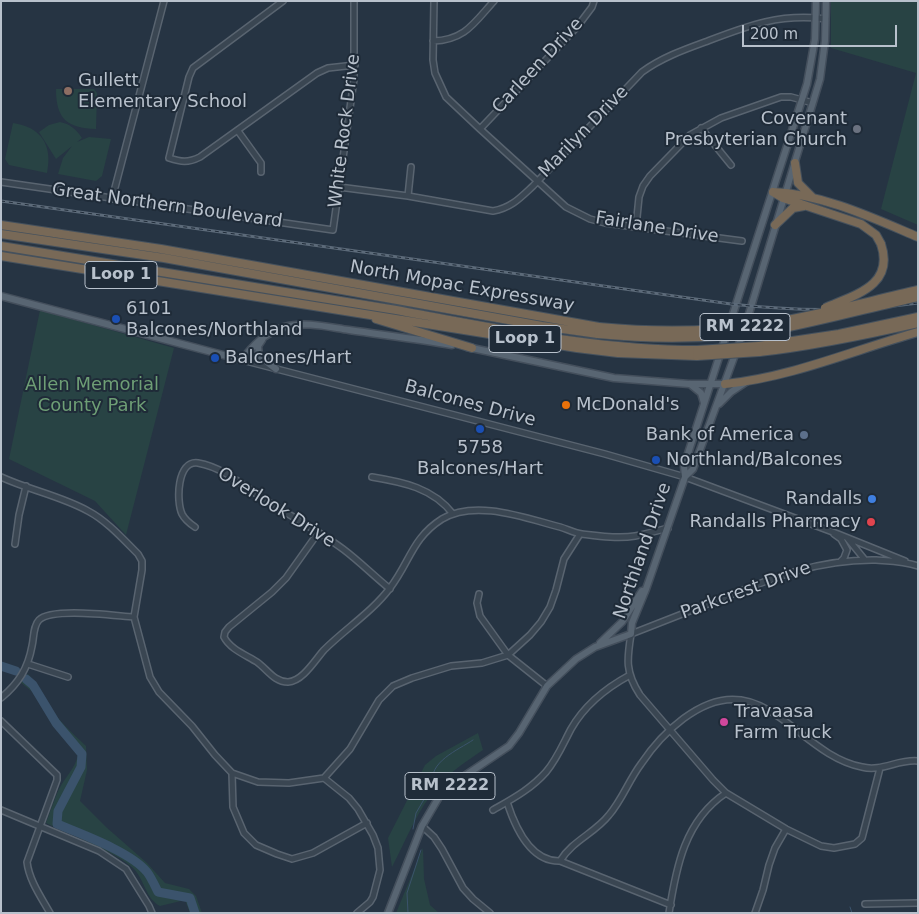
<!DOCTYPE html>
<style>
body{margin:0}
#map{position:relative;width:919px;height:914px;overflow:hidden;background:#263443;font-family:"DejaVu Sans",sans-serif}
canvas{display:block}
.frame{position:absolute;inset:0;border:2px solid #b8c1cc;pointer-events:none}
.scale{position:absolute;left:742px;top:25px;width:155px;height:22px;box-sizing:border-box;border:2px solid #b8c1cc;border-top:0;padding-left:6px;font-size:15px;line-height:18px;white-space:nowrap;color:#b8c1cc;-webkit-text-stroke:4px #1f2b38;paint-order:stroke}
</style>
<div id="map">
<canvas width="919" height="914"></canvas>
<div class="frame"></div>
<div class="scale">200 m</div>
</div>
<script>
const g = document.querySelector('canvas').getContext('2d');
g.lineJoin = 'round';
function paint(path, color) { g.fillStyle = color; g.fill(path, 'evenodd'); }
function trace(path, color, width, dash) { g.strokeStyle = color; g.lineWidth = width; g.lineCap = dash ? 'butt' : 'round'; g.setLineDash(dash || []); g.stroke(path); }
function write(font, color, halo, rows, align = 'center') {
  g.font = font + ' "DejaVu Sans",sans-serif'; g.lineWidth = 4; g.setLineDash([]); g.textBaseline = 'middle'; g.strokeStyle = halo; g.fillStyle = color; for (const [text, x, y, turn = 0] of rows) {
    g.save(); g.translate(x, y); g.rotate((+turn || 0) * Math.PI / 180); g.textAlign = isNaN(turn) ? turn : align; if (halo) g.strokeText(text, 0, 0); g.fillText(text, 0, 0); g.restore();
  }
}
paint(new Path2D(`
 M831,1h87v224l-37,-16 35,-136 -85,-25z
 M56,89h38l3,4 -1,36c-29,-1 -40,-10 -40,-40z
 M60,122c10,2 16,7 22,16l-5,4 12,-5 22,2 -9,37 -6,5 -38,-7 5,-16 9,-12 -16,13 -17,-27 10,-7z
 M13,123c28,4 40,22 34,50l-38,-8 -4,-6z
 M40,310l134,38 -48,187 -31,-34 -86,-42z
 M28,674c9,9 13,20 20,30 10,16 24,29 38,42l1,24 -7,31 26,26 41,36 18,20 24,6 7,7 6,17h-12l-5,-13 -25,6c-15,-8 -15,-26 -27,-38 -17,-16 -64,-34 -87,-45 4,-11 8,-23 13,-34 6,-12 17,-21 19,-35l-32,-40 -11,-20 -15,-12z
 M478,733l5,17c-16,11 -32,21 -45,36 -20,23 -32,54 -46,81l-4,-29 37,-73 11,-9z
 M423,848l1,31 6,26 9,8h-43z`), '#284344');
trace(new Path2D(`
 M413,829l3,-16 17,-29c-5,-22 25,-34 40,-44
 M850,907l2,6
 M408,913l-1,-20 14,-43`), '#3b536c', 1);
trace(new Path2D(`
 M1,666l15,5
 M26,679l7,6 23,38 26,31 -1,13 -23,44 -1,13c24,10 74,28 90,48 4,5 8,14 11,20l32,6 5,15`), '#3b536c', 9);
const minor = new Path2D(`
 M283,1l-90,67 -4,9 -20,81c12,4 19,5 31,-1l117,-84 11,-5 27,-3
 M434,1l-1,59 2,13 11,24 34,32 86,78 24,12 15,4 137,18
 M433,41c32,-1 41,-18 61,-40
 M701,128l30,37
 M480,129l97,-102 15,-20 2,-6
 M238,131l23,32v9
 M1,182l332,48 21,-151v-78
 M339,187l69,9 85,15c18,-3 27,-13 40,-25l109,-114c19,-14 41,-22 63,-30 42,-16 74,-29 121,-23
 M408,196l3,-29
 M112,199l52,-198
 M636,227l3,-30 4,-11 7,-10 40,-41 31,-17 60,-21h10l22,6
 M242,360l363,94 80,23 153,57 67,27
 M1,477c28,13 60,19 87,34 19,10 35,28 50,43l4,7v9l-8,47 16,60 9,15 33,34 23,29 17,18 26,9 31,1 35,-5 26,-29 29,-49 14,-14 19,-8 39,-12 31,-3 26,-8 22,-20 11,-13 9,-15 6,-17 8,-31 16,-25
 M372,477c31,5 61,11 81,37
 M195,527c-6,-4 -10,-7 -13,-13 -6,-13 -5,-54 16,-51 24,4 45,22 64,35 27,17 55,32 81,51 16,12 31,27 47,40
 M318,533l-32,45 -14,14 -43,35 -4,5 -1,5c6,12 22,18 33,25 10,7 17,20 31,20 15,-1 27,-22 36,-32 21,-21 48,-38 66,-62 20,-26 22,-50 52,-69 34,-20 83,-1 118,8 7,2 14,6 22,7 16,2 36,5 53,2 11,-2 22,-5 33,-8
 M834,534l7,5 6,11 -3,8 -3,3
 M848,539l17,21
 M15,544l4,-29 7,-29
 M479,594l-2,9 3,13 28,39 39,31
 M28,664l40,13
 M1,698c18,-15 27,-30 31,-52 2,-8 1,-20 7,-26 13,-13 77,-4 95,-3
 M1,721l56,54v5l-30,82c2,18 14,35 23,51
 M880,768l-18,70 -7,6 -21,4 -13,-2 -35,-17 -60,-36 -13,-13 -73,-85c-15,-23 -13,-36 -9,-61 30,-12 61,-24 92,-36 51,-21 97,-39 153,-38 15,1 28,1 42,6
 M232,773l1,34 11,26 12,12 21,9 15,5 21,-6 54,-30
 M324,778l25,20 9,11 15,26 5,13 2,22 -7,27 -3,5 -13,11
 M507,802c8,25 23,60 53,59l111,44
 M1,810l98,41 27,18 23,37 3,7
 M493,810c19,-11 38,-21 53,-38 11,-13 17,-28 25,-43 13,-23 35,-41 59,-54
 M422,826l12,11 8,12 21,39 10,11 17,14
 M560,861c12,-20 35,-28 49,-46 13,-15 20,-35 32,-51 20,-30 60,-70 100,-64 14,2 29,10 41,19 25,18 49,42 80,48 20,5 36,-8 56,-6
 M865,904l53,-1
 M669,913c7,-46 16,-93 57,-120
 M755,913l8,-23 6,-25 6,-17 11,-19`);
const major = new Path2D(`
 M1,296l241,64c11,-15 23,-27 42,-33 21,-6 44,0 65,3 34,5 69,9 103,15
 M262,340l-4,6 1,10 17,13
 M467,347l147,31 75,6h36
 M690,384l11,9 3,10
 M719,404l12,-12 15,-10
 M685,477l-1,-11 123,-382 8,-45 1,-38
 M600,643l22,-21 20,-31
 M388,913l34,-87 17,-29 21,-18 49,-33 10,-13 28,-47 29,-27 19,-12 36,-13 1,-11 14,-34 39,-112 8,-8 51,-139 76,-251 5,-38 1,-40`);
const highway = new Path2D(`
 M795,163l3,20 14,14
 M773,192c49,2 100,26 145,45
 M773,192l10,6 78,26 15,11 5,9
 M1,225l160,24 438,78
 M775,225l18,-17 11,-2
 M1,234l163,24 378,68 56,8
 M1,246c130,21 260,41 389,63 102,18 203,41 307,41
 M1,256l576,92 41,5 79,3
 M376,319l96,29
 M759,346l80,-12 79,-17
 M759,352c53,-6 106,-17 159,-29
 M725,384c67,-7 129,-34 193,-52`);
trace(minor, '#596470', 8);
trace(major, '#444f5c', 9);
trace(highway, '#45515d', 10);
trace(minor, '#3a4652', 5);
trace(major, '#586572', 6);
trace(highway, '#786957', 8);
const rail = new Path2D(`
 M1,201l730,103c62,7 125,8 187,-1`);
trace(rail, '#5c6a79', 3);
trace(rail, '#1f2b38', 1, [4]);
const highwayBridge = new Path2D(`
 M825,308c29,-13 70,-22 56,-64
 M599,327c53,5 107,5 159,-2 54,-8 107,-23 160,-35
 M598,334c62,6 125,5 186,-6 45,-9 89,-21 134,-31
 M697,350l62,-4
 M697,356l62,-4`);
trace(highwayBridge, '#45515d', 10, []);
trace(highwayBridge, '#786957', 8);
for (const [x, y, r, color] of [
 [68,91,5,"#8d6e63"],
 [857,129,5,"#6b7280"],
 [116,319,5,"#1a4fb4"],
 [215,358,5,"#1a4fb4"],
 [566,405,5,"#e8710a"],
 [480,429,5,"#1a4fb4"],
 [804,435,5,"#5c6f8a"],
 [656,460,5,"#1a4fb4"],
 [872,499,5,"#3f7fe0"],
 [871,522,5,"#e0444e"],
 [724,722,5,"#d1479c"]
]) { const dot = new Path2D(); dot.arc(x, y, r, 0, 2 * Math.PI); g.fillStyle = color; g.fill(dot); trace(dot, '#1f2b38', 2); }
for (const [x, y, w] of [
 [121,275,72],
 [745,327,90],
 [525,339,72],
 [450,786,90]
]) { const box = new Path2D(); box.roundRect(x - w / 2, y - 13.5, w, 27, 4); g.fillStyle = '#1f2b38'; g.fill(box); trace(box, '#b8c1cc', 1); }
write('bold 16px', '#b8c1cc', null, [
 ["Loop 1",121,275],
 ["RM 2222",745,327],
 ["Loop 1",525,339],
 ["RM 2222",450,786]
]);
write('18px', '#b8c1cc', '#1f2b38', [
 ["Carleen Drive",538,66,-47],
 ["White Rock Drive",345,131,-83],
 ["Marilyn Drive",584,132,-46],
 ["Great Northern Boulevard",167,206,8],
 ["Fairlane Drive",657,228,9],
 ["North Mopac Expressway",462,287,10],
 ["Balcones Drive",470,404,15],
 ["Overlook Drive",276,508,32],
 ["Northland Drive",643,551,-71],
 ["Parkcrest Drive",746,591,-20]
]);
write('18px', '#b8c1cc', '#1f2b38', [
 ["Gullett",78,81],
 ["Elementary School",78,102],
 ["Covenant",847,119,"right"],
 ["Presbyterian Church",847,140,"right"],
 ["6101",126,309],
 ["Balcones/Northland",126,330],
 ["Balcones/Hart",225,358],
 ["McDonald's",576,405],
 ["Bank of America",794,435,"right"],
 ["5758",480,448,"center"],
 ["Balcones/Hart",480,469,"center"],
 ["Northland/Balcones",666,460],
 ["Randalls",862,499,"right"],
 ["Randalls Pharmacy",861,522,"right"],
 ["Travaasa",734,712],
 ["Farm Truck",734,733]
], 'left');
write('18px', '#6e9e75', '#1f2b38', [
 ["Allen Memorial",92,385],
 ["County Park",92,406]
]);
</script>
